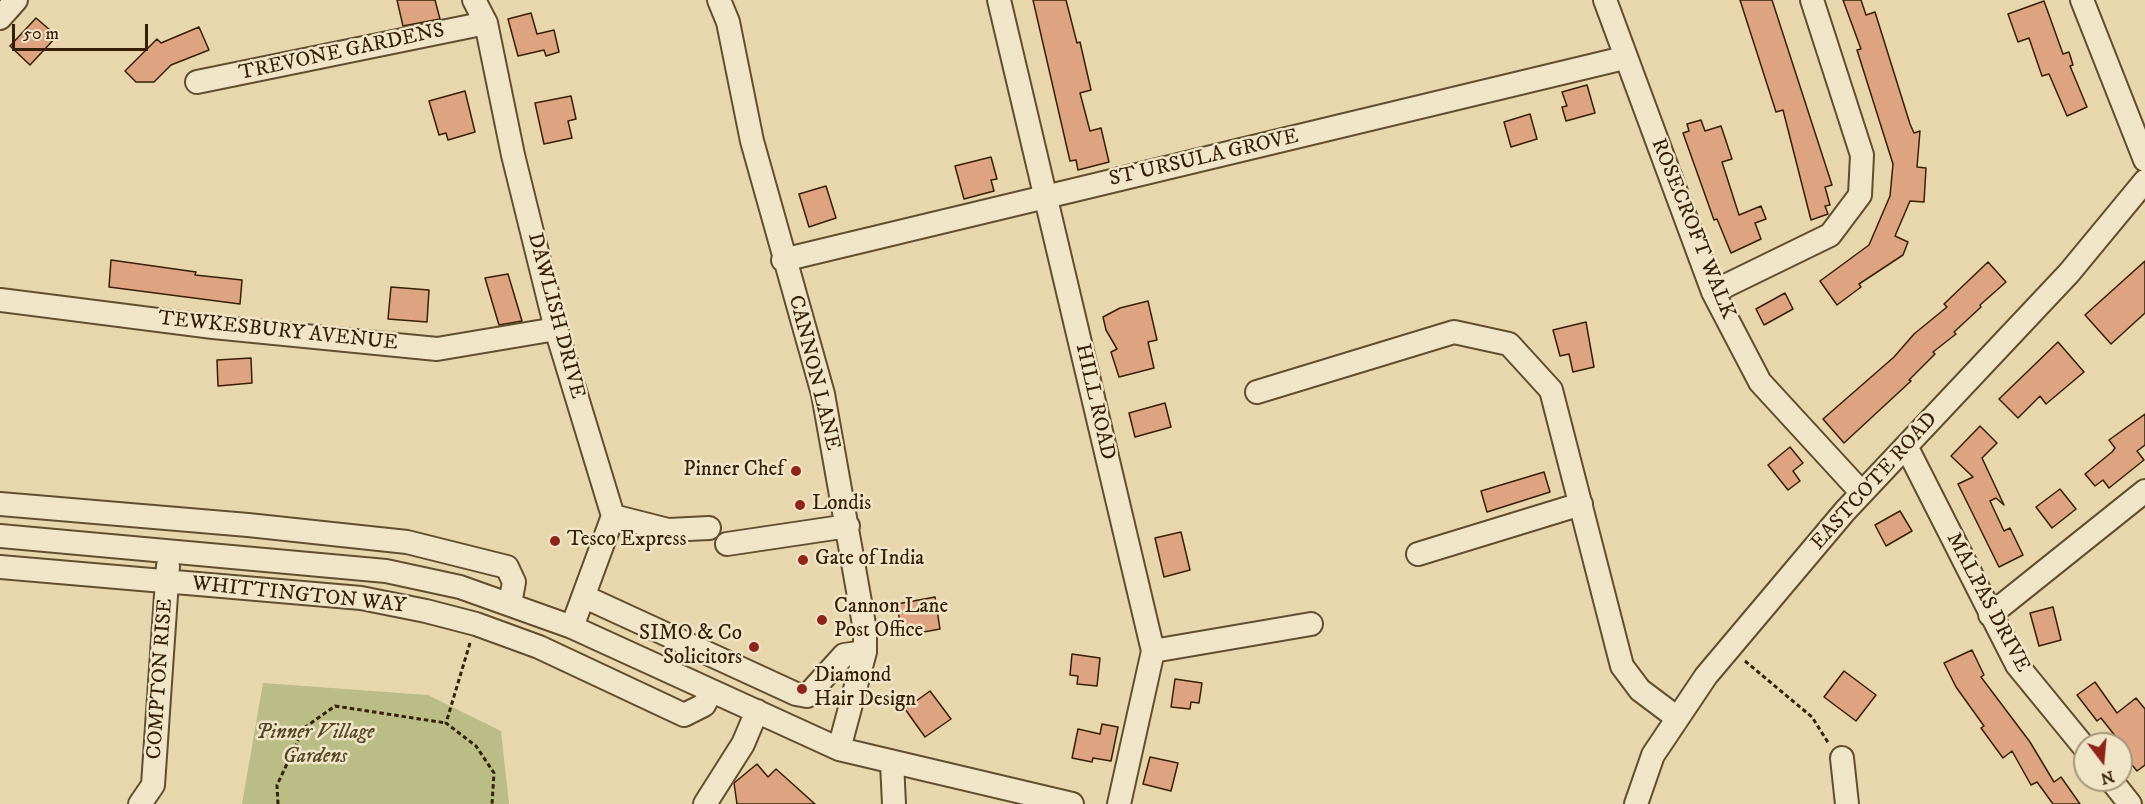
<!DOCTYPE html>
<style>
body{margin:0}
#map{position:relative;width:2145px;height:804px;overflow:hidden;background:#e8d7ac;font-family:"IM FELL DW Pica",serif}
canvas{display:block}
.north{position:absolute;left:2073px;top:732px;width:60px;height:60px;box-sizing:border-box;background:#f0e5c9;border:2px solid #a6967b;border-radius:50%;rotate:164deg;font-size:16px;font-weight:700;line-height:24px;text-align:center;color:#361f05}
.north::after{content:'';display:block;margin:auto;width:21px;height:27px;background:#8f2418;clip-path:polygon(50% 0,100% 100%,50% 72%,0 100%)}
.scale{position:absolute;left:12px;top:24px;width:136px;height:27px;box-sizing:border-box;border:3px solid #361f05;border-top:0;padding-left:8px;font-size:18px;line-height:21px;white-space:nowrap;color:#361f05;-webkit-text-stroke:4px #f0e5c9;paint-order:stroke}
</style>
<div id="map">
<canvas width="2145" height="804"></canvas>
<div class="north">N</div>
<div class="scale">50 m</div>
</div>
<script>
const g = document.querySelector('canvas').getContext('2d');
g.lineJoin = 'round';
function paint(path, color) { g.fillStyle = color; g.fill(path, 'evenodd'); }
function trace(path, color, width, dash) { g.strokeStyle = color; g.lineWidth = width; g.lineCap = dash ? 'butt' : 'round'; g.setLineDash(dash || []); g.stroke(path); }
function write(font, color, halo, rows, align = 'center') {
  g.font = font + ' "IM FELL DW Pica",serif'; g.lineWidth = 5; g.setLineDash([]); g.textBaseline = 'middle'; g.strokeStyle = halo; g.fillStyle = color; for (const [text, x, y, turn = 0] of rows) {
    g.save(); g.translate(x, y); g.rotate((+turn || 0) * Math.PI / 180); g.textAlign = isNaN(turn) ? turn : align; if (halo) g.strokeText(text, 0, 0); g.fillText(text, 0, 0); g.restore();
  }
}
paint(new Path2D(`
 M263,683l165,12 73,36 8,73h-267z`), '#bbbd86');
const building = new Path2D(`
 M397,0h38l5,19 -37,7z
 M1033,0h33l11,43 3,-1 11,48 -11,3 10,38 11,-3 8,34 -31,8 -2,-10 -6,1z
 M1740,0h32l60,185 -7,2 5,18 -5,1 3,8 -17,6 -28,-110 -7,2z
 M1843,0h18l5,15 9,-3 35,112 4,9 6,-2 -3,36 9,1 -2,34 -14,-1 -15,35 13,6 -5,13 -44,29 2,3 -24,18 -17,-24 49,-36 21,-49 3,-32 -36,-114 4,-1z
 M2044,1l19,53 6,-2 4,13 -3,1 17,41 -20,9 -18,-42 -7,2 -13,-38 -11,4 -10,-28z
 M531,13l6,21 17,-4 5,22 -13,4 -2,-6 -26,6 -10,-37z
 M36,18l21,18 -27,29 -20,-19z
 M199,27l10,23 -38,15 -17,17h-18l-11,-11 32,-32 4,4z
 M1587,85l8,28 -29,8 -4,-14 5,-1 -5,-14z
 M465,91l10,41 -27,8 -2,-7 -7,2 -10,-34z
 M571,96l5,23 -8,2 4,17 -28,6 -9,-41z
 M1530,114l7,25 -26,8 -7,-25z
 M1701,120l4,11 16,-5 11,33 -10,3 17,53 22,-9 5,13 -11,4 6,16 -30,14 -14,-34 -3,1 -31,-87 6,-2 -2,-7z
 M991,157l6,22 -6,1 3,11 -30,8 -9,-33z
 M826,186l10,32 -27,9 -10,-33z
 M111,260l85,12 -1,3 47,5 -2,24 -131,-17z
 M2145,261v52l-34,31 -26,-29z
 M1988,262l18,20 -26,23 1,2 -27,25 2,2 -23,18 2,2 -26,26 2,1 -67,62 -21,-24 71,-62 20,-23 33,-27 -3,-3z
 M508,274l14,47 -23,4 -14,-47z
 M391,287l38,3 -2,32 -39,-3z
 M1785,293l8,16 -29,16 -8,-16z
 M1148,301l9,39 -9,2 6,26 -35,9 -8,-25 6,-3 -11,-19 -3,-13 17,-9z
 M1586,322l8,45 -21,5 -4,-18 -9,2 -7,-26z
 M2058,342l26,30 -38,32 -6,-8 -22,22 -19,-19z
 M251,358l1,25 -34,3 -1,-26z
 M1165,403l6,24 -36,10 -6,-24z
 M2145,414v31l-8,6 7,9 -35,28 -6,-8 -8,6 -10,-12 27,-22 3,-4 -6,-8z
 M1980,426l17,17 -15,15 22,47 -8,-7 -6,3 14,30 6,-3 13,27 -24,12 -41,-83 15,-7 -22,-21z
 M1790,447l13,16 -10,8 7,10 -12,9 -20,-25z
 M1544,472l6,20 -63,20 -6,-21z
 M2060,489l16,20 -24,19 -16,-21z
 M1900,511l12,20 -26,15 -11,-21z
 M1181,532l9,38 -26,7 -9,-39z
 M935,597l5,32 -38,7 -5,-32z
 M2053,607l8,33 -22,6 -9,-33z
 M1972,650l12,25 -3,2 49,65 24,40 7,-5 19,27h-27l-16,-22 -6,3 -19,-34 -9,7 -22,-30 3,-2 -28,-39 -12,-24z
 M1072,654l28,4 -3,28 -20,-2 1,-8 -8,-1z
 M1844,671l32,24 -20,26 -32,-24z
 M1175,679l27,4 -3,20 -8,-1 -1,7 -19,-2z
 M2095,682l22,31 19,-15 9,11v56l-8,6 -14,-17 4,-3 -26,-33 -4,3 -20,-26z
 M930,691l21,28 -26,18 -20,-28z
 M1102,724l16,3 -7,34 -18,-3 -1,4 -20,-4 6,-29 22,5z
 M1150,757l28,6 -7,28 -28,-7z
 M757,764l11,13 8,-8 39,35h-78l-3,-21z`);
paint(building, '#dea481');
trace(building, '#361f05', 1.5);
const minor = new Path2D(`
 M474,0l12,23 27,132 43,174 57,187 -41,111
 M719,0l9,22 24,119 71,253 42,236v22l-26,97
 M999,0l154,651 -34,153
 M1605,0l108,292 47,90 102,111
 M2082,0l63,160
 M0,18l16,-18
 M197,82l289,-59
 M783,260l841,-202
 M1713,292l117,-57 30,-40 2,-40 -50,-155
 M0,300l213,27 224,22 119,-20
 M1257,392l197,-60 55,12 42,46 71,276 18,24 36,27
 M1906,446l111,219 68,83
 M0,504l248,21 159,17 100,25 7,15 -4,22
 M613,516l55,14 41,-2
 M0,536l386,35 74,16 112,40 267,122 233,55
 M727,544l121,-18
 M1418,554l163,-50
 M0,567l361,31 65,13 50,13 63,23 145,68 20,-10 7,-13
 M585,597l211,97 11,2 37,-41 21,-3
 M1990,615l155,-124
 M1153,651l158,-27
 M1842,758l5,46
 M892,763l2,41
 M2111,780l19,24
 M140,804l13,-19 15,-219
 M705,804l38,-60 14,-33
 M1636,804l17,-49 53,-79 139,-165 224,-238 76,-92`);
trace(minor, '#624d2f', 26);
trace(new Path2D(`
 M470,643l-24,80 30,23 18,27 -2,31
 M1745,661l67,56 17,27
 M278,804l-1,-19 27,-57 31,-22 111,17`), '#361f05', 3, [4.5, 3]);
trace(minor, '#f0e5c9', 22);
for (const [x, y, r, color] of [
 [796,471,6,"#8f2418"],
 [800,505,6,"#8f2418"],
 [555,541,6,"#8f2418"],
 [803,560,6,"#8f2418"],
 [822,620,6,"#8f2418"],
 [754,647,6,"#8f2418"],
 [802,689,6,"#8f2418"]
]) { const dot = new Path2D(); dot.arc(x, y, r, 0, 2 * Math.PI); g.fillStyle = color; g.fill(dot); trace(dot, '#f0e5c9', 2); }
write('21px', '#361f05', '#f0e5c9', [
 ["TREVONE GARDENS",342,53,-12],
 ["ST URSULA GROVE",1204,159,-13],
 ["ROSECROFT WALK",1692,229,68],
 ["DAWLISH DRIVE",555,316,75],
 ["TEWKESBURY AVENUE",278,332,6],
 ["CANNON LANE",813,373,76],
 ["HILL ROAD",1094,402,77],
 ["EASTCOTE ROAD",1875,482,-48],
 ["WHITTINGTON WAY",299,596,6],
 ["MALPAS DRIVE",1987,603,62],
 ["COMPTON RISE",161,679,-86]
]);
write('21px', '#361f05', '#f0e5c9', [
 ["Pinner Chef",784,471,"right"],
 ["Londis",812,505],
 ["Tesco Express",567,541],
 ["Gate of India",815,560],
 ["Cannon Lane",834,608],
 ["Post Office",834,632],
 ["SIMO & Co",742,635,"right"],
 ["Solicitors",742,659,"right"],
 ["Diamond",814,677],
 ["Hair Design",814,701]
], 'left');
write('italic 21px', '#574625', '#f0e5c9', [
 ["Pinner Village",315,734],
 ["Gardens",315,758]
]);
</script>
